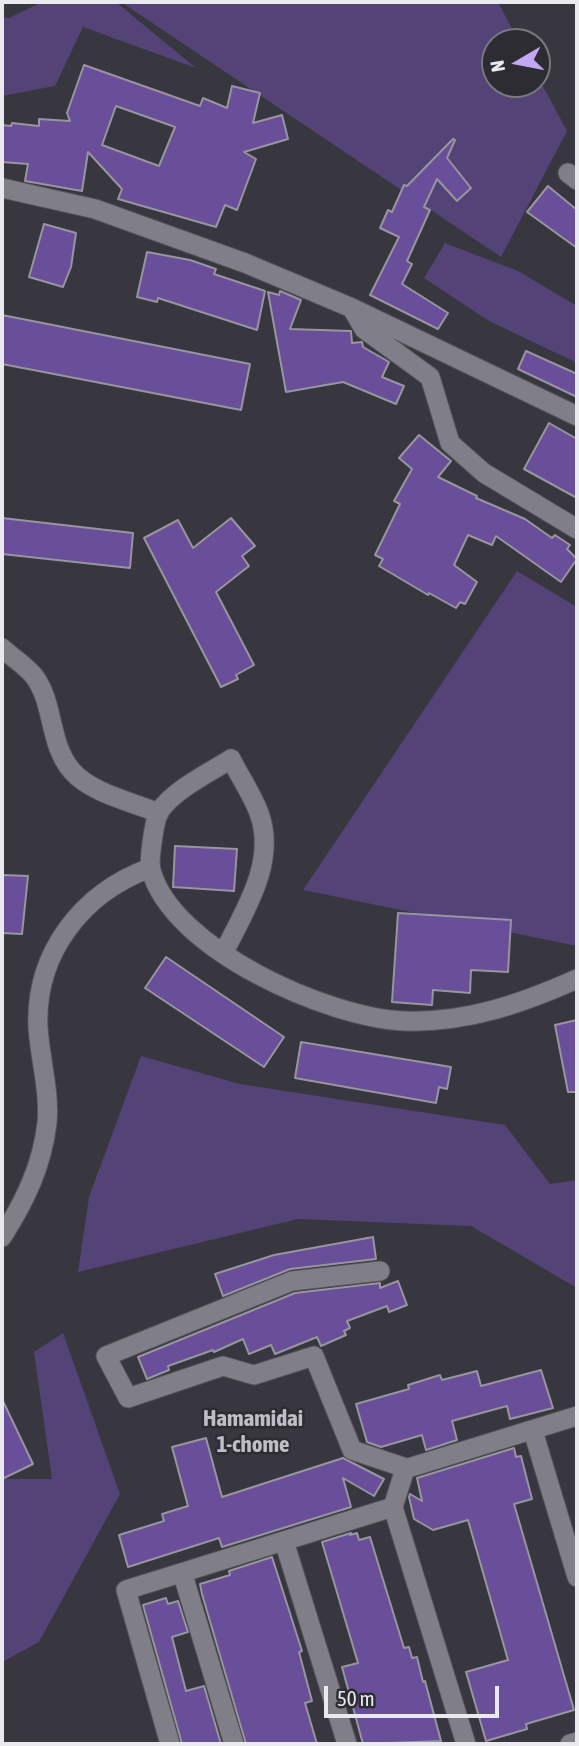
<!DOCTYPE html>
<style>
body{margin:0}
#map{position:relative;width:579px;height:1746px;overflow:hidden;background:#38363e;font-family:"Asap Condensed",sans-serif}
canvas{display:block}
.frame{position:absolute;inset:0;border:4px solid #eae9ee;pointer-events:none}
.north{position:absolute;left:481px;top:28px;width:70px;height:70px;box-sizing:border-box;background:#2e2c33;border:2px solid #79787e;border-radius:50%;rotate:260deg;font-size:19px;font-weight:700;line-height:28px;text-align:center;color:#eae9ee}
.north::after{content:'';display:block;margin:auto;width:24px;height:32px;background:#c0a8f4;clip-path:polygon(50% 0,100% 100%,50% 72%,0 100%)}
.scale{position:absolute;left:324px;top:1686px;width:175px;height:32px;box-sizing:border-box;border:4px solid #eae9ee;border-top:0;padding-left:9px;font-size:21px;line-height:24px;white-space:nowrap;color:#eae9ee;-webkit-text-stroke:5px #2e2c33;paint-order:stroke}
</style>
<div id="map">
<canvas width="579" height="1746"></canvas>
<div class="frame"></div>
<div class="north">N</div>
<div class="scale">50 m</div>
</div>
<script>
const g = document.querySelector('canvas').getContext('2d');
g.lineJoin = 'round';
function paint(path, color) { g.fillStyle = color; g.fill(path, 'evenodd'); }
function trace(path, color, width, dash) { g.strokeStyle = color; g.lineWidth = width; g.lineCap = dash ? 'butt' : 'round'; g.setLineDash(dash || []); g.stroke(path); }
function write(font, color, halo, rows, align = 'center') {
  g.font = font + ' "Asap Condensed",sans-serif'; g.lineWidth = 5; g.setLineDash([]); g.textBaseline = 'middle'; g.strokeStyle = halo; g.fillStyle = color; for (const [text, x, y, turn = 0] of rows) {
    g.save(); g.translate(x, y); g.rotate((+turn || 0) * Math.PI / 180); g.textAlign = isNaN(turn) ? turn : align; if (halo) g.strokeText(text, 0, 0); g.fillText(text, 0, 0); g.restore();
  }
}
paint(new Path2D(`
 M42,2h74l80,66 -113,-41 -28,59 -53,10v-79l7,1z
 M121,2h377l21,40h-24v42h42v-9l30,56 -66,126z
 M445,243l73,28 59,35v57l-88,-42 -65,-43z
 M517,571l60,36v339l-274,-56z
 M141,1056l99,28 265,41 45,59 27,-4v108l-106,-62 -173,-7 -220,53 11,-75z
 M63,1333l57,161 -81,148 -37,20v-183h50l-18,-127z`), '#544376');
const building = new Path2D(`
 M84,65l116,41 3,-8 24,10 5,-22 28,7 -7,30 29,-8 6,24 -44,13 12,7 -19,51 -12,-5 -9,22 -98,-28 4,-10 -34,-37 -6,39 -57,-10 3,-17 -26,-2v-37l9,1 1,-3 27,3v-7l31,2 -3,-8zM116,106l59,21 -16,39 -57,-21z
 M453,139l2,1 -8,18 24,30 -14,13 -20,-22 -13,28 6,3 -23,51 5,3 -10,20 46,29 -10,16 -68,-34 29,-58 -19,-9 8,-18 4,2 12,-27 3,1z
 M548,186l29,24v38l-50,-36z
 M44,224l32,9 -5,34 -8,20 -34,-10z
 M147,252l43,8 26,9 -2,5 51,17 -8,39 -99,-32 -1,4 -20,-5z
 M280,291l21,9 -11,29 61,2 1,12 10,-1 1,5 26,15 -7,15 22,9 -8,18 -53,-22 -57,10 -18,-100 11,3z
 M2,315l248,49 -9,46 -239,-46z
 M526,351l51,23v23l-59,-28z
 M549,423l28,16v59l-53,-29z
 M419,435l32,26 -13,16 39,19 -1,2 49,21 27,19 3,-3 15,10 -3,4 10,10 -16,23 -65,-46 -4,9 -24,-10 -14,30 23,17 -12,22 -5,-2 -4,6 -27,-15 -1,2 -49,-29 4,-7 -8,-4 25,-51 -6,-3 18,-32 -13,-11z
 M2,518l131,15 -3,35 -128,-14z
 M231,518l24,28 -13,10 7,10 -33,26 38,73 -18,10 2,4 -17,8 -77,-149 34,-18 15,28z
 M175,846l62,3 -3,42 -61,-4z
 M2,875l26,1 -6,58 -20,-1z
 M398,913l113,7 -3,52 -37,-2 -1,23 -37,-3 -1,15 -40,-3z
 M166,957l118,80 -20,30 -119,-79z
 M577,1020v72h-9l-13,-67z
 M301,1042l150,25 -4,22 -8,-2 -3,16 -141,-25z
 M373,1237l3,22 -86,10 -67,27 -8,-22 59,-19z
 M398,1281l9,24 -18,7 -2,-6 -40,15 3,7 -6,3 2,4 -25,11 -4,-9 -42,17 -4,-9 -22,9 -6,-15 -29,13 -1,-2 -45,16 1,4 -22,9 -9,-22 157,-64 85,-10v5z
 M541,1370l12,38 -43,11 -3,-13 -55,15 5,19 -31,10 -4,-15 -41,12 -14,-5 -11,-38 53,-15 -1,-4 32,-10 2,5 35,-9 4,15z
 M2,1399l31,65 -31,15z
 M206,1438l16,59 121,-39 41,21 -10,17 -31,-18 8,29 -129,40 -3,-9 -91,29 -9,-32 45,-14 -2,-7 26,-8 -16,-59z
 M514,1448l2,9 5,-1 11,43 -18,5 60,206 -48,14 1,5 -41,12 -20,-69 42,-12 -40,-140 -35,10 -19,-11 -5,-22 1,-3 12,7 -5,-23z
 M351,1533l-1,2 7,-2 2,7 11,-3 34,111 5,-1 3,11 5,-1 6,25 2,-1 16,60 -78,3 -21,-77 16,-4 -36,-121z
 M272,1557l30,94 -3,1 13,49 -7,2 12,41h-71l-44,-150 -2,-10 30,-9 -1,-4z
 M166,1598l2,6 10,-3 10,31 -16,5 14,54 18,-5 17,58h-39l-39,-139z`);
paint(building, '#694e99');
trace(building, '#97959e', 2);
const minor = new Path2D(`
 M568,173l9,7
 M2,188l93,21 150,54 107,45 225,108
 M352,308l12,21 66,48 20,66 34,30 93,56
 M2,648c10,9 24,18 32,28 21,28 14,67 38,95 19,22 60,31 87,42
 M224,952c21,-42 53,-91 35,-139 -7,-19 -19,-36 -28,-54
 M380,1271l-88,10 -186,75 22,42 95,-32 31,9 60,-19 38,94 54,18
 M533,1431l44,146
 M284,1541l63,203
 M183,1575l51,169
 M170,1744l-44,-154 267,-83
 M466,1744l-73,-237 12,-38 172,-53
 M570,1744l7,-2`);
const tertiary = new Path2D(`
 M231,759c-21,13 -59,32 -72,53 -4,8 -6,23 -7,31 -1,8 -3,19 -1,27 21,79 177,148 253,151 62,2 117,-17 173,-42
 M2,1237c23,-36 40,-71 45,-114 3,-31 -7,-64 -9,-96 -3,-74 44,-134 112,-159`);
trace(minor, '#555359', 21);
trace(tertiary, '#555359', 21);
trace(minor, '#807e86', 19);
trace(tertiary, '#807e86', 19);
write('bold 23px', '#bfbdc6', '#2e2c33', [
 ["Hamamidai",253,1419],
 ["1-chome",253,1445]
]);
</script>
